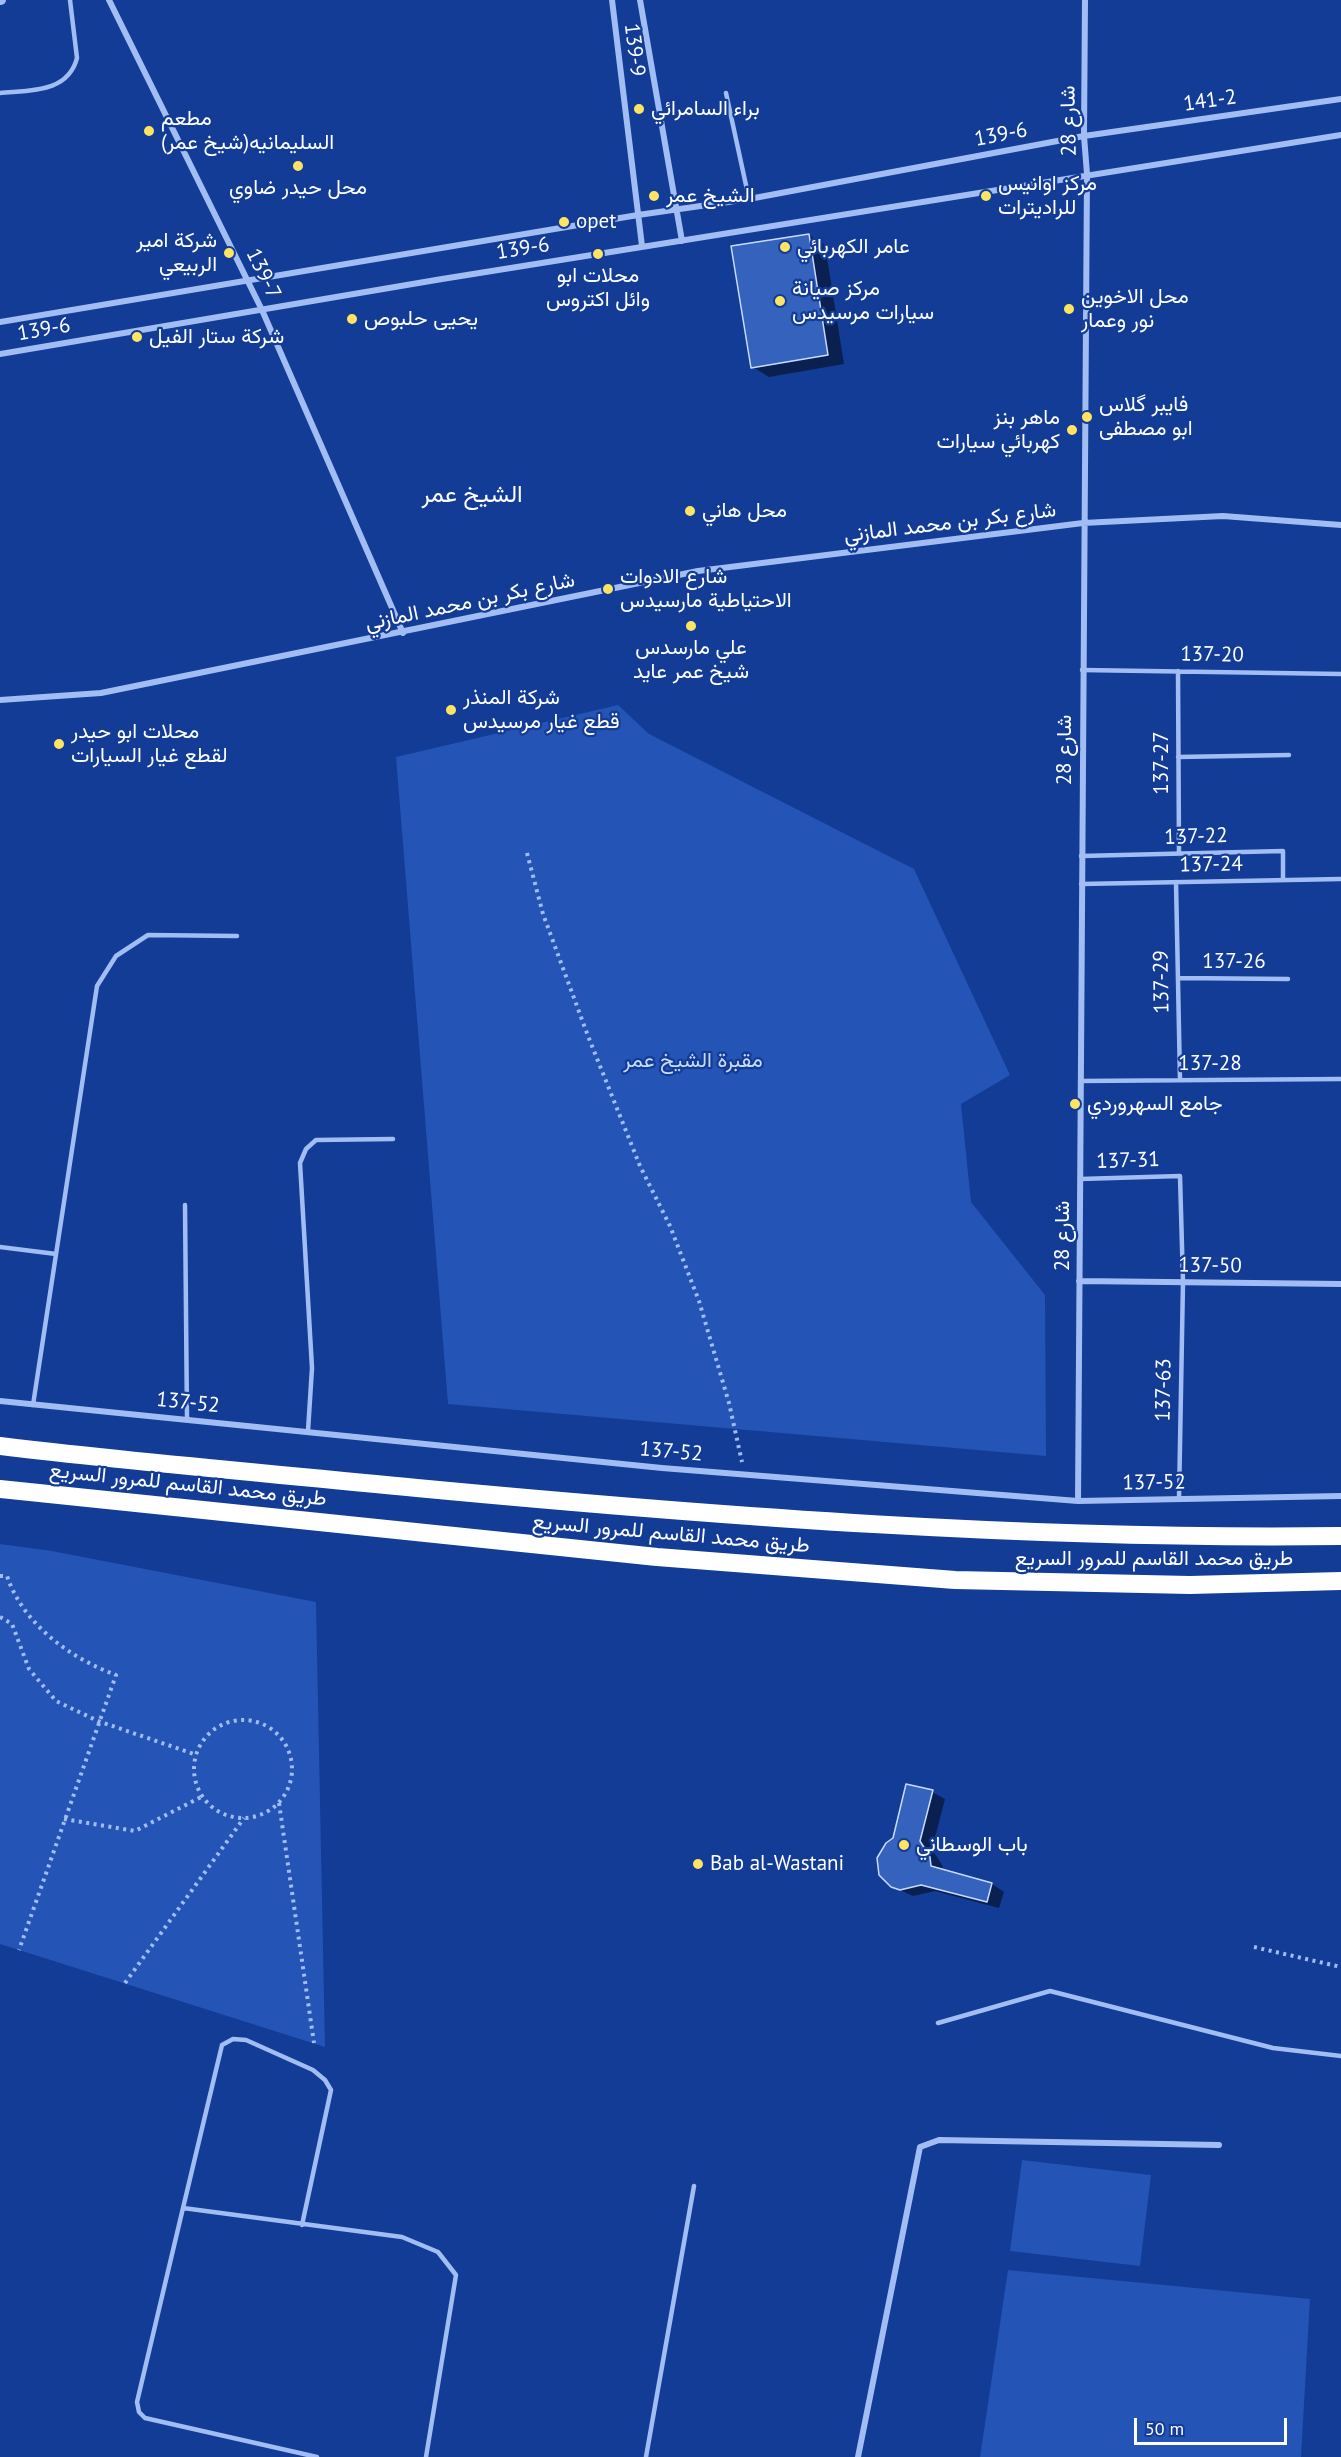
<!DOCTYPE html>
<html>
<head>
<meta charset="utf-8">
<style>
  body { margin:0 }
  #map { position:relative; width:1341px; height:2457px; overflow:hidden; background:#123c96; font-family:"PT Sans",sans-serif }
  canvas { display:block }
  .scale { position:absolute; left:1134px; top:2418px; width:153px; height:27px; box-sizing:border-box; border:3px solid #fff; border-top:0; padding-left:8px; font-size:18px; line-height:21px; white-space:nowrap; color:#fff; -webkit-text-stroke:4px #123c96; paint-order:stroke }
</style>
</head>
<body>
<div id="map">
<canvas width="1341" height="2457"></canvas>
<div class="scale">50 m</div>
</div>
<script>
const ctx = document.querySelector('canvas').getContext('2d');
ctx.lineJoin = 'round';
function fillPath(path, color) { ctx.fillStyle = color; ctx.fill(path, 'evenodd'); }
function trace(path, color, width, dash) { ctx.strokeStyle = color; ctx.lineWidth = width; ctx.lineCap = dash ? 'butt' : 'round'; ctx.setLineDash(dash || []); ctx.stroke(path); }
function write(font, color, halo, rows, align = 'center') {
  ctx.font = font + ' "PT Sans",Vazirmatn,sans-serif'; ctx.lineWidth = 4.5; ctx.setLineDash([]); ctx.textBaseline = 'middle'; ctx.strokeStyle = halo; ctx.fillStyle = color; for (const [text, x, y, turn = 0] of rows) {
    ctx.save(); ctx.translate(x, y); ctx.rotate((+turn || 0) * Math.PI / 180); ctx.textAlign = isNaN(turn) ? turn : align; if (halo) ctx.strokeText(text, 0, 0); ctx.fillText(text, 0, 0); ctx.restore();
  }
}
const green = new Path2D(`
  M618 705 649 734 914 869 1010 1075 961 1104 971 1202 1045 1295 1046 1456 448 1404 396 757Z
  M0 1544 52 1551 316 1602 325 2047 0 1944Z
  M1022 2160 1151 2175 1140 2266 1010 2251Z
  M1008 2270 1310 2299 1301 2457H980Z`);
const shadow = new Path2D(`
  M809 235 825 245 844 364 769 377 753 367Z
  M932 1792 945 1799 932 1849 942 1865 943 1871 992 1884 1004 1892 999 1908 935 1891 913 1896 892 1886 895 1839Z`);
const building = new Path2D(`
  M809 234 828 355 751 368 731 246Z
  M906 1784 933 1790 920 1841 930 1857 931 1866 992 1883 987 1902 921 1885 900 1890 891 1887 879 1875 877 1858 886 1843 893 1838Z`);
const path = new Path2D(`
  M527 853 543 914 588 1036 640 1166 670 1226 699 1301 729 1403 742 1462
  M0 1576H7C23 1624 70 1658 116 1675L19 1950
  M0 1617 12 1624 29 1669 56 1701 98 1721 197 1755
  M194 1769a49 49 0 1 1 98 0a49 49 0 1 1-98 0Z
  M279 1803 314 2043
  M64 1819 135 1831 203 1796
  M1254 1947 1341 1967
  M125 1983 244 1818`);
const service = new Path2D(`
  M0 93C30 90 68 93 77 58L70 0
  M726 93 749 199
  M1082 670 1341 674
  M1178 671 1179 854
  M1178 757 1289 755
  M1081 856 1283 851V880
  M1176 882 1180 1080
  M1081 884 1341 879
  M1179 978 1288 979
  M1080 1081 1341 1079
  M1080 1179 1180 1176 1183 1282 1179 1499
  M185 1205 187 1419
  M0 1247 56 1254
  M33 1405 97 986 116 956 148 935 237 936
  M308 1431 312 1368 300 1163 306 1149 316 1140 393 1139
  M938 2023 1050 1991 1273 2048 1341 2056
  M183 2208 222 2045 233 2039 246 2040 313 2070 325 2080 331 2090 302 2225
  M317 2457 145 2418 139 2412 137 2402 183 2208 402 2237 438 2252 456 2275 426 2457
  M646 2457 694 2186`);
const minor = new Path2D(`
  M109 0 262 310 403 633
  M612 0 642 246
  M640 0 682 241
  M0 322 638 215 749 199 1084 136 1341 99
  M0 354 442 279 1341 135
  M0 700 101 693 698 571 1083 523 1223 516 1341 525
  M1079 1281 1341 1284
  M0 1401 662 1468 1078 1501 1341 1496
  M1078 1501 1087 174 1084 136 1085 0
  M858 2457 920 2147 939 2140 1219 2145`);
const tertiary = new Path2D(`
  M0 0H1`);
const motorway = new Path2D(`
  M0 1446C139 1463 278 1474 417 1488 725 1517 1032 1540 1341 1536
  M0 1489 657 1557 955 1580 1190 1585 1341 1581`);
const markers = [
  [639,109,6,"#ffe463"],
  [149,131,6,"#ffe463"],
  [298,166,6,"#ffe463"],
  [654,196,6,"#ffe463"],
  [986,196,6,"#ffe463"],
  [564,222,6,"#ffe463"],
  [785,247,6,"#ffe463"],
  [229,253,6,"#ffe463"],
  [598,254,6,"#ffe463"],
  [780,301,6,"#ffe463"],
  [1069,309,6,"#ffe463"],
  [352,319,6,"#ffe463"],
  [137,337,6,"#ffe463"],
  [1087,417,6,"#ffe463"],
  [1072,430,6,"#ffe463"],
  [690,511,6,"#ffe463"],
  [608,589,6,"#ffe463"],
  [691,626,6,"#ffe463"],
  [451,710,6,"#ffe463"],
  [59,744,6,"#ffe463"],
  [1075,1104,6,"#ffe463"],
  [904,1845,6,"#ffe463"],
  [698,1864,6,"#ffe463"]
];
const streetNames = [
  ["139-9",634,50,83],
  ["141-2",1210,101,-8],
  ["شارع 28",1069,121,-91],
  ["139-6",1001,135,-11],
  ["139-6",523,249,-9],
  ["139-7",263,274,64],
  ["139-6",44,330,-10],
  ["شارع بكر بن محمد المازني",950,523,-7],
  ["شارع بكر بن محمد المازني",470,602,-12],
  ["137-20",1212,655,1],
  ["شارع 28",1065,750,-90],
  ["137-27",1162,763,-90],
  ["137-22",1196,837,-2],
  ["137-24",1211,865,-1],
  ["137-26",1234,962],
  ["137-29",1162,982,-91],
  ["137-28",1210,1064],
  ["137-31",1128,1161,-2],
  ["شارع 28",1063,1236,-90],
  ["137-50",1210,1266,1],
  ["137-63",1164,1390,-89],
  ["137-52",188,1403,6],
  ["137-52",671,1452,5],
  ["137-52",1154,1483,-1],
  ["طريق محمد القاسم للمرور السريع",188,1485,6],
  ["طريق محمد القاسم للمرور السريع",671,1534,5],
  ["طريق محمد القاسم للمرور السريع",1154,1559]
];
const poiNames = [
  ["براء السامرائي",651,109],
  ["مطعم",161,119],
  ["السليمانيه(شيخ عمر)",161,143],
  ["مركز اوانيس",998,184],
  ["للراديترات",998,208],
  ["محل حيدر ضاوي",298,188,"center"],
  ["الشيخ عمر",666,196],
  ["opet",576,222],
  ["شركة امير",217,241,"right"],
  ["الربيعي",217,265,"right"],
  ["عامر الكهربائي",797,247],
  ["محلات ابو",598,276,"center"],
  ["وائل اكتروس",598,300,"center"],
  ["مركز صيانة",792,289],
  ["سيارات مرسيدس",792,313],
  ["محل الاخوين",1081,297],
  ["نور وعمار",1081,321],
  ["يحيى حلبوص",364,319],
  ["شركة ستار الفيل",149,337],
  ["فايبر گلاس",1099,405],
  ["ابو مصطفى",1099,429],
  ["ماهر بنز",1060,418,"right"],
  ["كهربائي سيارات",1060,442,"right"],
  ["محل هاني",702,511],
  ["شارع الادوات",620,577],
  ["الاحتياطية مارسيدس",620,601],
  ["علي مارسدس",691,648,"center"],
  ["شيخ عمر عايد",691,672,"center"],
  ["شركة المنذر",463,698],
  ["قطع غيار مرسيدس",463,722],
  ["محلات ابو حيدر",71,732],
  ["لقطع غيار السيارات",71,756],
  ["جامع السهروردي",1087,1104],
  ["باب الوسطاني",916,1845],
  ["Bab al-Wastani",710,1864]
];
const parkNames = [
  ["مقبرة الشيخ عمر",693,1061]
];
const quarterNames = [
  ["الشيخ عمر",472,495]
];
fillPath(green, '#2454b5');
fillPath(shadow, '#0007');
fillPath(building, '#3562bc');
trace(building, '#c9dbfd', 1.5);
trace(path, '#a1bdf3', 4, [3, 4.5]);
trace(service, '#a1bdf3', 4.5);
trace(minor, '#a1bdf3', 6);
trace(tertiary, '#a1bdf3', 10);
trace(motorway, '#fff', 18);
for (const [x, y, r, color] of markers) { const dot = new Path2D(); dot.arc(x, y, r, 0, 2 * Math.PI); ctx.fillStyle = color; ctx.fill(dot); trace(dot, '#123c96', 2); }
write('21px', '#fff', '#123c96', streetNames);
write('21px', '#fff', '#123c96', poiNames, 'left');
write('21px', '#c9dbfd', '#123c96', parkNames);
write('24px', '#fff', '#123c96', quarterNames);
</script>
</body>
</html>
